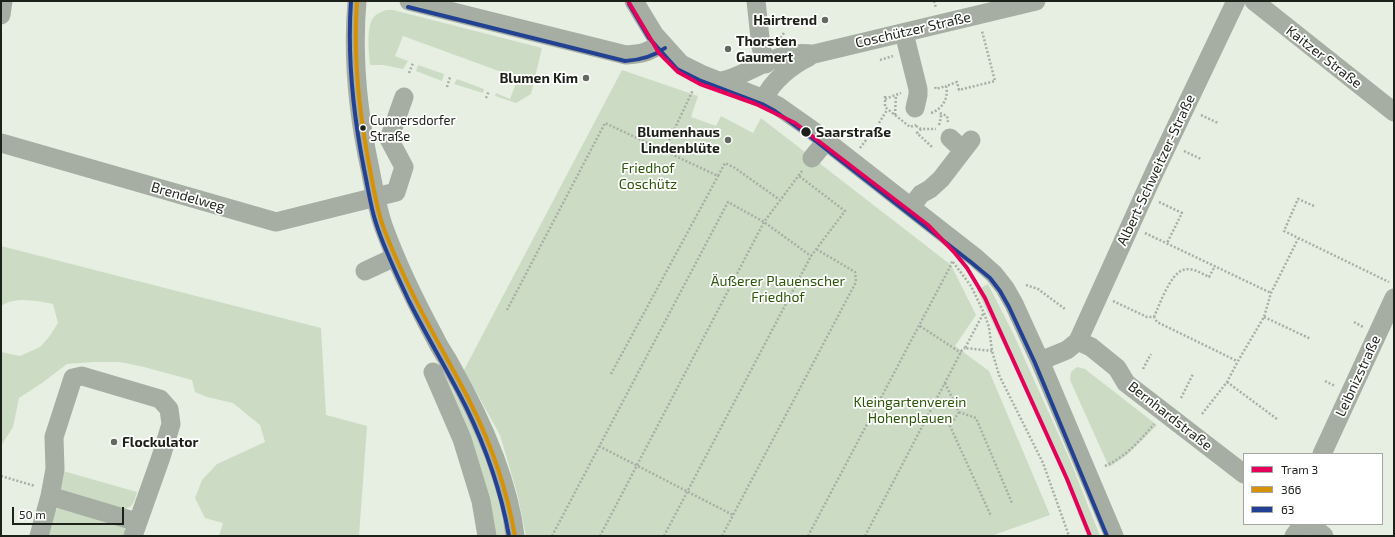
<!DOCTYPE html>
<html>
<head>
<meta charset="utf-8">
<style>
  body { margin:0 }
  #map { position:relative; width:1395px; height:537px; overflow:hidden; background:#e6efe2; font-family:"Exo 2",sans-serif }
  canvas { display:block }
  .frame { position:absolute; inset:0; border:2px solid #1c2119; pointer-events:none }
  .legend { position:absolute; left:1243px; top:453px; width:140px; height:72px; box-sizing:border-box; background:#fff; border:1px solid #a4a6a3; margin:0; padding:5px 7px; list-style:none; font-size:12px; color:#1c2119 }
  .legend li { display:flex; align-items:center; gap:8px; height:20px }
  .legend b { width:20px; border:1px solid #a4a6a3 }
  .scale { position:absolute; left:12px; top:507px; width:112px; height:18px; box-sizing:border-box; border:2px solid #1c2119; border-top:0; padding-left:5px; font-size:12px; line-height:14px; white-space:nowrap; color:#1c2119; -webkit-text-stroke:3px #fff; paint-order:stroke }
</style>
</head>
<body>
<div id="map">
<canvas width="1395" height="537"></canvas>
<div class="frame"></div>
<ul class="legend">
<li><b style="height:5px;background:#e5005a"></b>Tram 3</li>
<li><b style="height:5px;background:#d69204"></b>366</li>
<li><b style="height:5px;background:#224193"></b>63</li>
</ul>
<div class="scale">50 m</div>
</div>
<script>
const ctx = document.querySelector('canvas').getContext('2d');
ctx.lineJoin = 'round';
function fillPath(path, color) { ctx.fillStyle = color; ctx.fill(path, 'evenodd'); }
function trace(path, color, width, dash) { ctx.strokeStyle = color; ctx.lineWidth = width; ctx.lineCap = dash ? 'butt' : 'round'; ctx.setLineDash(dash || []); ctx.stroke(path); }
function write(font, color, halo, rows, align = 'center') {
  ctx.font = font + ' "Exo 2",sans-serif'; ctx.lineWidth = 3.5; ctx.setLineDash([]); ctx.textBaseline = 'middle'; ctx.strokeStyle = halo; ctx.fillStyle = color; for (const [text, x, y, turn = 0] of rows) {
    ctx.save(); ctx.translate(x, y); ctx.rotate((+turn || 0) * Math.PI / 180); ctx.textAlign = isNaN(turn) ? turn : align; if (halo) ctx.strokeText(text, 0, 0); ctx.fillText(text, 0, 0); ctx.restore();
  }
}
const green = new Path2D(`
  M386 10H393L542 48 531 94 516 103 495 96 496 93 510 99 518 78 403 36 395 56 408 61 403 69 383 65H370C369 53 366 28 373 18 376 14 381 12 386 10Z
  M418 65 444 74 442 81 416 71Z
  M622 70 698 96 691 117 716 126 721 116 753 133 761 118 951 265 976 315 955 346 989 371 1050 515 991 536H526L517 493 500 435 464 370Z
  M457 79 484 89 483 93 454 84Z
  M1 246 321 328 326 415 367 426 359 536H219L223 523 205 518 195 498 202 480 217 464 265 442 260 425 233 403 207 397 195 392 192 380 144 367 120 362H94L67 364 42 383 19 398 13 427 1 446V352L20 356 40 347 49 337 58 323 53 304C36 301 16 296 1 306Z
  M988 284 1013 333 1070 460 1100 536H1087L1065 480 1013 365 977 290Z
  M440 365 475 433 495 485 506 536H487L437 370Z
  M1077 367 1085 369 1157 425 1127 455 1109 467 1070 380 1071 372Z
  M63 471 137 492C134 501 134 508 123 509L61 490 60 486Z
  M58 508 124 527 126 532 125 536H47L53 514Z`);
const path = new Path2D(`
  M934 1 936 8
  M778 41 784 33
  M880 60 893 56
  M409 73 413 63
  M447 87 450 77
  M935 87 936 89 946 86
  M885 96V107L910 127 916 125
  M486 98 489 91
  M885 99 901 93
  M931 113C943 109 949 97 946 86L957 82 959 90 995 81 982 31
  M940 113 947 116 948 122
  M895 115 896 95
  M1201 115 1218 123
  M879 123 887 110
  M939 125 941 117 940 113
  M916 126 921 129H936
  M921 129 917 133 932 147
  M860 148 873 131
  M664 151 693 90
  M1184 151 1201 159
  M1159 202 1182 213 1167 243
  M1314 206 1298 199 1284 231 1389 282
  M1145 233 1271 293
  M953 262 971 286 984 313 989 327 992 351 999 375 1043 463 1069 536
  M1026 285 1038 289 1065 309
  M1113 301 1147 317H1154L1157 322 1237 361
  M507 310 605 123 718 176 725 163 735 168 780 200
  M983 314 965 348 992 351
  M1154 317C1159 306 1170 274 1183 270 1192 267 1201 273 1209 277L1215 266
  M1264 317 1311 339
  M1354 322 1363 327
  M920 326 961 353
  M1143 369 1151 354
  M611 374 718 176
  M1325 381 1335 386
  M1227 382 1277 419
  M945 383 959 412 976 418 1012 503
  M1181 398 1193 374
  M959 412 950 426 991 516
  M1202 414 1227 382 1238 361 1264 317 1271 293 1298 239
  M599 446 733 515
  M1105 466C1125 457 1140 441 1154 424
  M1 476 35 486
  M552 536 728 202 764 222 811 256
  M600 536 764 222 802 171
  M664 536 811 256 845 211 799 176
  M722 536 856 282 855 272 816 249
  M808 536 951 265 952 261
  M865 536 962 350 965 348`);
const minor = new Path2D(`
  M357 1C352 58 358 114 370 169 374 189 377 209 384 228 398 266 416 303 435 338 439 347 445 355 450 364 479 415 508 478 515 536
  M409 1 626 55C640 54 649 53 661 43
  M634 1 654 34 681 64 701 74 764 99 778 106 812 130 976 258 994 274 1005 288 1014 304 1040 361 1114 536
  M756 1 761 47 766 64
  M1254 1 1394 112
  M1 15 3 1
  M904 33 918 89V95L915 108
  M722 81C747 75 770 56 795 54 802 53 808 54 814 54L1036 1
  M764 99C772 81 792 65 809 57
  M950 138 963 150
  M1 143 276 222 396 192 404 167 389 139 404 97
  M812 158 826 141
  M911 207 921 194 930 189 941 179 971 140
  M365 271 395 257
  M1078 341 1091 347 1117 368 1126 383 1244 474
  M1040 361 1067 350 1078 341 1155 171 1236 1
  M433 372 462 439 481 501 487 536
  M1322 454 1394 298
  M50 496 55 469 54 437 73 378 82 376 160 399 169 409 171 424 161 457 133 536
  M1309 524 1324 536
  M39 536 50 496 137 522
  M1294 536 1303 524`);
const bus1 = new Path2D(`
  M357 1C353 58 359 113 370 169 373 186 376 203 381 220 388 242 398 263 408 284 427 325 451 364 471 404 492 446 507 490 515 536`);
const bus2 = new Path2D(`
  M351 1C347 58 353 113 364 169 368 187 370 205 376 223 384 249 397 275 409 301 427 337 448 371 466 407 486 448 501 491 509 536
  M629 4 649 38 677 69 699 80 762 104 775 111 808 135 972 263 990 278 1000 291 1009 307 1035 363 1107 536
  M408 7 625 61C640 60 653 57 665 48`);
const tram1 = new Path2D(`
  M628 1 659 53 678 72 700 84 756 104 795 123 928 225 954 252 967 268 985 298 1067 479 1090 536`);
const markers = [
  [825,20,4,"#63695f"],
  [728,49,4,"#63695f"],
  [586,78,4,"#63695f"],
  [363,128,3.5,"#1c2119"],
  [806,132,5.5,"#1c2119"],
  [728,140,4,"#63695f"],
  [114,442,4,"#63695f"]
];
const busNames = [
  ["Cunnersdorfer",370,121],
  ["Straße",370,137]
];
const poiNames = [
  ["Hairtrend",817,20],
  ["Thorsten",736,41,"left"],
  ["Gaumert",736,57,"left"],
  ["Blumen Kim",578,78],
  ["Blumenhaus",720,132],
  ["Lindenblüte",720,148],
  ["Flockulator",122,442,"left"]
];
const streetNames = [
  ["Coschützer Straße",913,30,-13],
  ["Kaitzer Straße",1324,57,38],
  ["Albert-Schweitzer-Straße",1156,170,-65],
  ["Brendelweg",188,197,16],
  ["Leibnizstraße",1358,376,-65],
  ["Bernhardstraße",1170,416,38]
];
const stopNames = [
  ["Saarstraße",816,132]
];
const parkNames = [
  ["Friedhof",648,168],
  ["Coschütz",648,184],
  ["Äußerer Plauenscher",778,281],
  ["Friedhof",778,297],
  ["Kleingartenverein",910,402],
  ["Hohenplauen",910,418]
];
fillPath(green, '#ccdcc4');
trace(path, '#a8aea6', 2.5, [2, 2]);
trace(minor, '#a6ada3', 19);
trace(bus1, '#d69204', 4);
trace(bus2, '#224193', 4);
trace(tram1, '#e5005a', 4);
for (const [x, y, r, color] of markers) { const dot = new Path2D(); dot.arc(x, y, r, 0, 2 * Math.PI); ctx.fillStyle = color; ctx.fill(dot); trace(dot, '#fff', 1.5); }
write('13px', '#1c2119', '#fff', busNames, 'left');
write('bold 14px', '#1c2119', '#fff', poiNames, 'right');
write('14px', '#1c2119', '#fff', streetNames);
write('bold 14px', '#1c2119', '#fff', stopNames, 'left');
write('14px', '#2a5606', '#fff', parkNames);
</script>
</body>
</html>
